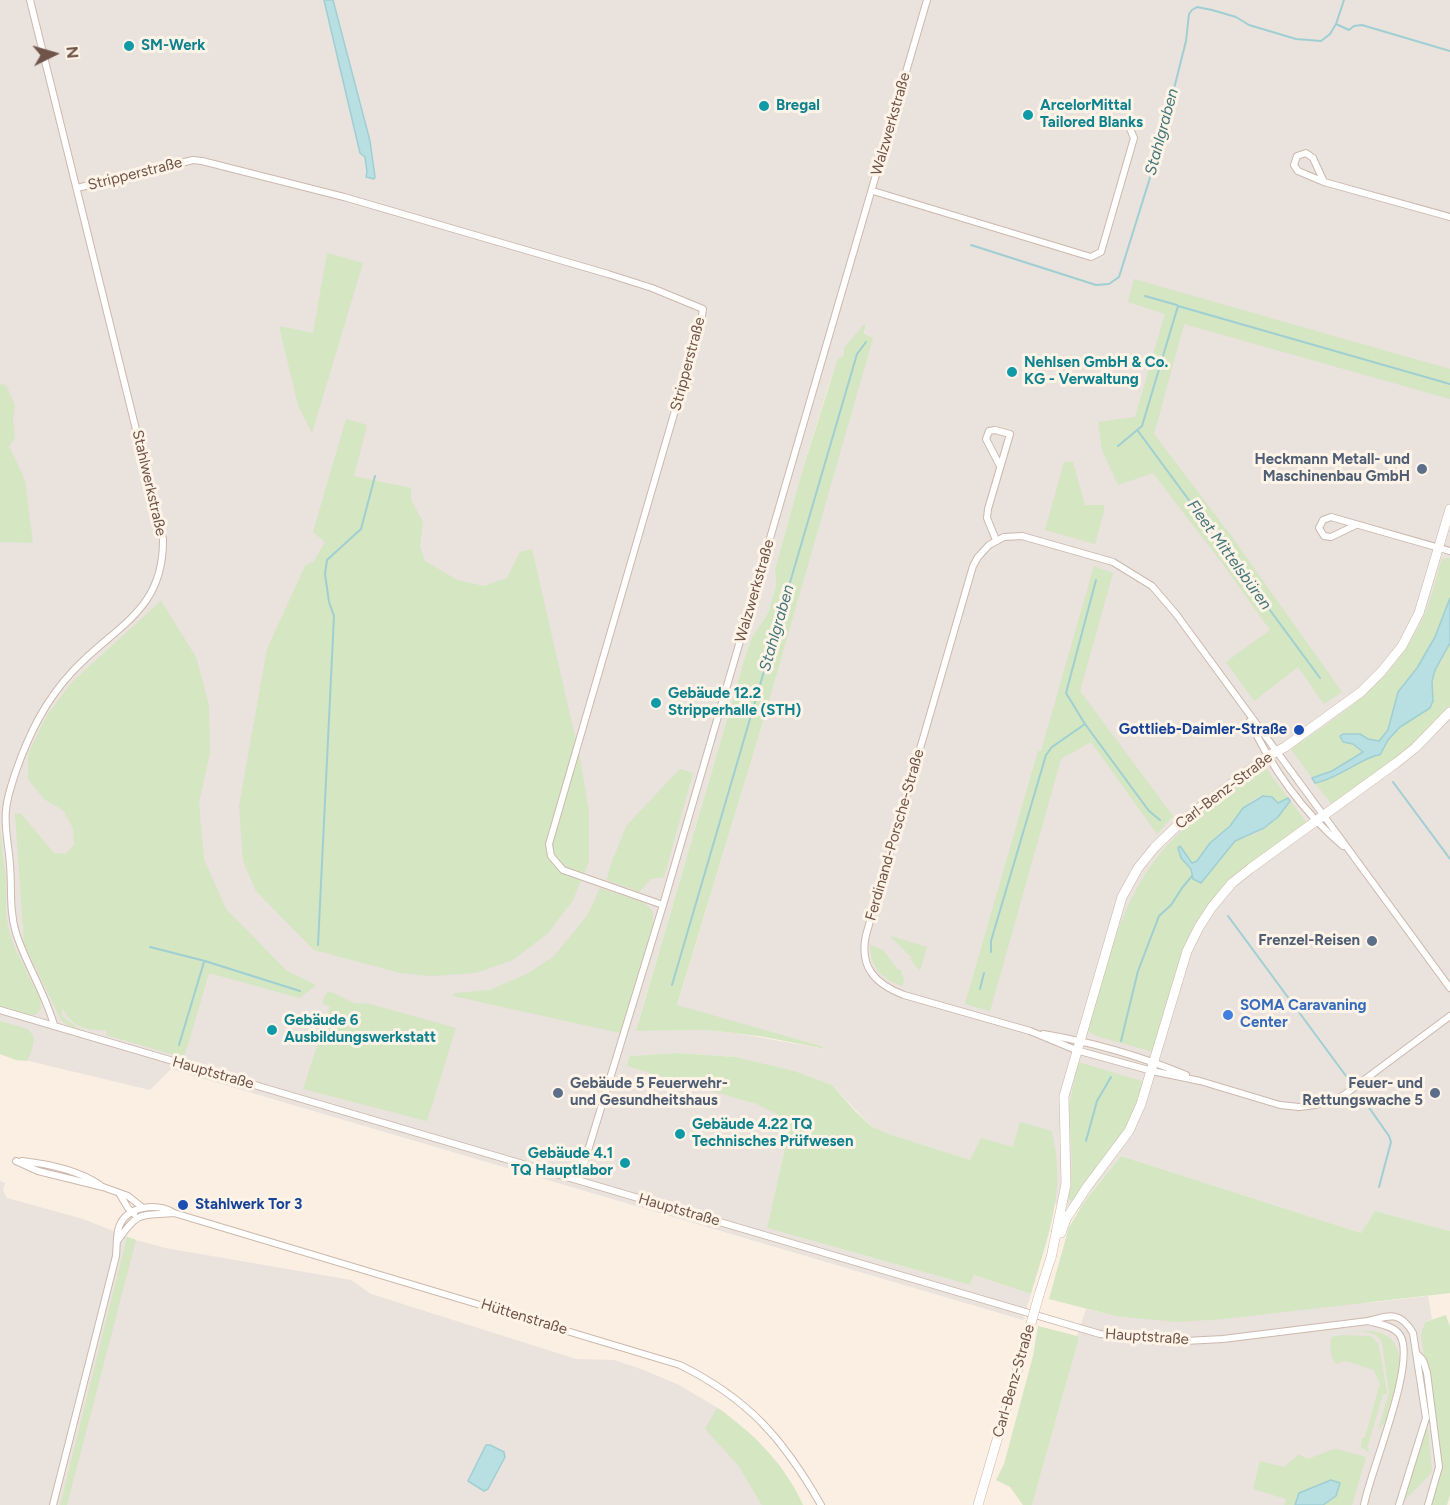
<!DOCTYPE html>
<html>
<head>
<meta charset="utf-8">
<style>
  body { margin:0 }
  #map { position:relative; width:1450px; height:1505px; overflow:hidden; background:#faefe2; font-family:Figtree,sans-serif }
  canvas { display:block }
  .north { position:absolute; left:24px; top:24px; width:60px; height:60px; -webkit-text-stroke:4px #fef3e7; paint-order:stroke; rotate:85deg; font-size:16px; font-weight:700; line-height:24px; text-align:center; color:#70544a }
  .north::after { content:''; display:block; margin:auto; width:21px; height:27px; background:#70544a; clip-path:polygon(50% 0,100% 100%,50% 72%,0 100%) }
</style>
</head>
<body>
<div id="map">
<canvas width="1450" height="1505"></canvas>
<div class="north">N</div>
</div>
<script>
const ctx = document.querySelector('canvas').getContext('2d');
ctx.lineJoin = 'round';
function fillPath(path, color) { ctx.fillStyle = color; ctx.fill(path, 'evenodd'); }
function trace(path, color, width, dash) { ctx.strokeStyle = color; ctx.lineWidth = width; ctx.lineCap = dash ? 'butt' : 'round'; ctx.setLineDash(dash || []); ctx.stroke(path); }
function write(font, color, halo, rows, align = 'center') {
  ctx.font = font + ' Figtree,sans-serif'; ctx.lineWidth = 6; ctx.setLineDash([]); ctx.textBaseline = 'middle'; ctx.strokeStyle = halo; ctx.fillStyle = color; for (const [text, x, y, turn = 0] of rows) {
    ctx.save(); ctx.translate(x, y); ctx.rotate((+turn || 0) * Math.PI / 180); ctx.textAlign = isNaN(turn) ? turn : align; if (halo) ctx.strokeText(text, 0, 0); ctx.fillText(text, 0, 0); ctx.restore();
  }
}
const industrial = new Path2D(`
  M0 0H1450V1231L1375 1211 1361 1233 1121 1156 1087 1197 1080 1209 1055 1204 1057 1165 1013 1147 970 1160 889 1134 871 1126 832 1085 795 1071 736 1057 677 1053 630 1056 694 1085 756 1104 791 1121 767 1228 970 1285 974 1275 1031 1294 1023 1320 171 1069 150 1090 0 1054ZM866 323 864 335 872 338 763 722 677 1006 821 1046 824 1049 735 1033 707 1030 637 1031 639 1020 746 654 752 637 768 613 776 586 775 569 802 472 828 387 838 359 844 355Z
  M0 1181 5 1183 3 1190 7 1198 83 1219 136 1240 165 1248 351 1280 371 1294 576 1359 614 1360 641 1369 677 1384 723 1411 756 1439 780 1466 803 1505H0Z
  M1428 1296 1432 1319 1425 1322 1426 1361 1441 1469 1431 1505H1032L1079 1338 1077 1336 1086 1309 1115 1316 1377 1302Z`);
const green = new Path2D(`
  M327 253 363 263 312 433 298 405 279 326 313 333Z
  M1134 279 1450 369V399L1184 324 1154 434 1232 537 1342 692 1324 704 1298 667 1254 701 1226 662 1270 630 1225 567 1153 473 1118 485 1102 450 1098 422 1135 417 1165 314 1128 302Z
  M866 322 864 334 873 338 763 722 677 1005 821 1046 825 1049 765 1037 735 1033 707 1030 636 1031 746 654 752 637 768 613 776 586 775 569 802 472 835 367 838 359 844 355V348Z
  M0 384 6 385 15 405 13 419 15 439 9 446 25 480 33 543 0 542Z
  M346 419 367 425 354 476 411 488V500L423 522 420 546 425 561 457 580 484 586 507 578 520 552 532 549 580 758 589 813V861L573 900 548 933 513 960 476 973 431 976 400 973 314 950 256 891 243 861 239 806 267 649 305 566 314 561 325 542 313 532Z
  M1064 462H1073L1085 505H1104V511L1095 544 1045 530Z
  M1444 558H1450V598L1443 616 1435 637 1417 668 1398 692 1388 730 1379 741 1368 739 1360 734 1343 741 1353 744 1364 752 1332 771 1312 778 1291 749C1345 712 1395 680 1423 618 1431 600 1436 580 1441 561Z
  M1094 566 1113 573 1080 691 1173 816 1157 834 1091 742 1061 759 990 1011 965 1004 1038 751H1041Z
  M161 601 196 657 209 705 210 753 199 803 204 859 226 909 287 971 316 985 300 998 209 973 184 1058 106 1035 107 1030C85 1031 72 1027 62 1007V1016L80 1030 67 1025 61 1020 24 943 15 813 21 814 54 853 66 854 74 845 73 828 63 810 44 799 28 779V754L47 715 72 682Z
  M1450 643V706L1410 747 1332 805 1315 783 1321 782 1371 755H1380L1388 740 1400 727 1430 708 1433 701 1432 681 1435 670Z
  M1265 767 1288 798 1280 803C1274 800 1270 795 1263 796 1246 799 1239 817 1229 827 1223 833 1216 837 1210 843 1204 849 1201 860 1192 863L1180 846 1181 857 1191 869 1190 874 1201 882 1235 841 1258 833 1285 808 1290 801 1307 823 1206 909 1154 1052 1096 1036 1088 1031C1107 964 1121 894 1171 841 1199 812 1233 790 1265 767Z
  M680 769 693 773 664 877 651 879 639 892 607 880 610 866 627 825Z
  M0 829 6 880V911L8 927 14 946 40 999 41 1009 35 1015 25 1014 0 1007Z
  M600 888 645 903 653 912V924L620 1033 453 996 455 993 490 990 529 973 554 956 587 916Z
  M890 936 927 947 920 971 910 959 912 958Z
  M870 945 883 950 898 970 900 969 904 980 903 986C882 980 870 967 870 945Z
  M329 991 354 1003 370 1004 456 1028 427 1121 303 1089 330 1007 323 1004 324 997Z
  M0 1021 28 1029 34 1037 32 1050 27 1061 16 1060 0 1054Z
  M677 1053 736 1057 795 1071 832 1085 855 1111 871 1126 889 1134 970 1160 981 1138 1013 1147 1020 1122 1052 1131C1054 1142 1056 1153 1057 1164 1060 1208 1043 1252 1031 1294L974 1275 970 1285 767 1228 791 1121 756 1104 627 1066 630 1056Z
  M1078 1062 1145 1082 1128 1127 1074 1200 1071 1201 1068 1198 1072 1165 1069 1106Z
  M1121 1156 1361 1233 1375 1211 1450 1231V1293L1223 1319 1177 1322 1115 1316 1049 1299 1069 1227 1087 1198Z
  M127 1237 136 1240 67 1505H60Z
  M1446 1315 1450 1327V1495L1447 1505H1431L1441 1469 1421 1335 1425 1322Z
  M1038 1326 1077 1336 1079 1338 1032 1505H1023L1010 1487 996 1480 1004 1464 1033 1356Z
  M1369 1331C1392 1332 1400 1346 1400 1369L1385 1422 1378 1430 1389 1392 1382 1343C1376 1329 1361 1332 1347 1332Z
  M1343 1335 1371 1336 1378 1343 1387 1392 1386 1394H1383L1367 1448 1369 1449 1368 1452 1361 1447 1362 1438 1365 1437 1380 1384 1374 1370 1346 1361 1336 1364C1330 1356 1329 1346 1332 1337Z
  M717 1408C752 1431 786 1466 803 1505H762L738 1465 705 1429Z
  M1426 1428 1428 1429 1432 1472 1405 1500 1403 1498 1409 1486Z
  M1337 1449 1366 1457 1352 1505H1323L1336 1496 1331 1480 1299 1493 1295 1505H1284L1286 1499 1253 1489 1260 1461 1284 1467 1299 1454 1306 1459C1317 1457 1326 1450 1337 1449Z`);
const water = new Path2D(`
  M324 0H333L370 141 375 177 374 179 366 177 367 172 365 157 360 153Z
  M1450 598V643L1435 670 1432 681 1433 701 1430 708 1400 727 1388 740 1380 755C1368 754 1336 780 1315 783L1312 778 1332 771 1363 752 1353 744 1343 742 1340 736 1343 734H1360L1368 739 1379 741 1388 730 1398 692 1417 668 1435 637Z
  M1263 796 1272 797 1278 803 1288 798 1290 801 1278 817 1264 828 1235 841 1201 883 1193 879 1191 869 1181 858 1178 848 1180 846 1192 863 1197 861 1210 843 1230 826 1243 808Z
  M486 1445H490L504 1452 505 1457 488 1489 484 1491 468 1481Z
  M1331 1480 1340 1483 1336 1496 1323 1505H1295L1299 1493Z`);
const stream = new Path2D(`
  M1336 24 1349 30 1354 26 1362 25 1450 51
  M971 245 1096 285 1109 284 1119 277 1158 152 1186 41 1189 14 1192 10 1197 7 1212 10 1236 17 1249 25 1296 39 1321 41 1330 34 1336 24 1344 0
  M1145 296 1177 305
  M1138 431 1320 678
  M1118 446 1142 426 1178 306 1450 384
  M1096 580 1066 693 1085 724 1149 811 1160 820
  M1393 782 1450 859
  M1228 916 1346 1076
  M318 945 334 616 329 602 325 574 327 560 361 529 375 476
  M150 947 205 961 300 991
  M991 952V941L1046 755 1052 747 1085 724
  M672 985 857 354 866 342
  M980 989 984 973
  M1121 1041 1138 971 1159 916 1171 905 1182 888 1192 876
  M179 1045 204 962
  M1363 1099 1389 1136 1391 1142 1379 1187
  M1086 1141 1097 1101 1111 1077`);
const street = new Path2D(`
  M30 0 163 539C164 612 114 626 72 672 45 701 29 734 16 771 12 783 7 797 6 810 4 828 9 847 10 865 12 888 9 910 16 933 26 964 45 993 54 1025
  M1324 182 1313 158 1306 153 1297 156 1294 165 1298 171 1324 182 1450 217
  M77 188 193 160 202 161 344 197 608 274 652 288 703 309 701 321 549 844 551 856 563 870 663 905
  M873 191 1091 257 1101 252 1134 138 1130 129
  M1356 525 1331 537 1324 536 1319 528 1323 520 1331 517 1450 551
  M996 540 987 518 988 509 1010 434 995 430 989 431 986 439 1000 466
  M1250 721C1271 768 1304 813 1343 846
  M1450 988 1176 614 1152 586 1113 562 1022 536 1004 537 989 545 978 557 973 566 866 935C859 967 875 984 904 995L1030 1031 1076 1050 1152 1071 1200 1081 1280 1105 1299 1107 1315 1105 1336 1099 1344 1095 1450 1016
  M0 1010 1100 1334 1149 1340 1185 1341 1223 1339 1368 1321C1390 1315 1400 1311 1413 1333L1426 1418 1399 1505
  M1043 1034C1092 1042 1140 1056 1186 1075
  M16 1161 38 1171 103 1187 128 1196 143 1208
  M22 1161C49 1164 78 1170 100 1185
  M579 1180 663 905 927 0
  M119 1193 128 1208 134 1214
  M118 1240C139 1210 140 1216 174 1213
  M1418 1355 1423 1360 1427 1373 1439 1467 1428 1505
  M53 1505 116 1256C117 1247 116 1236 119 1227 127 1205 157 1203 174 1213L680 1365C749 1399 784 1440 821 1505
  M1364 1505C1371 1469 1415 1367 1401 1337 1396 1326 1379 1324 1368 1321`);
const secondary = new Path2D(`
  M1061 1233 1066 1219 1087 1187 1129 1131 1141 1104 1187 951 1199 927 1212 907 1232 883 1251 868 1396 763 1415 748 1450 712
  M1051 1258 1066 1184 1064 1096 1122 897 1138 868 1155 847 1181 822 1268 756 1285 747 1361 692 1382 671 1402 646 1419 613 1450 509
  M1039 1295 1052 1254
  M978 1505 1030 1327`);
const secondaryBridge = new Path2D(`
  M1030 1327 1039 1295`);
const markers = [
  [129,46,6,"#0f9aa8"],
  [764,106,6,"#0f9aa8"],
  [1028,115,6,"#0f9aa8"],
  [1012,372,6,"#0f9aa8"],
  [1422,469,6,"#5c6f8a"],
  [656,703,6,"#0f9aa8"],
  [1299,730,6,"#1a4fb4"],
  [1372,941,6,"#5c6f8a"],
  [1228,1015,6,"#3f7fe0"],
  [272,1030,6,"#0f9aa8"],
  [558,1093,6,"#5c6f8a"],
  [1435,1093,6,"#5c6f8a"],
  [680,1134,6,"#0f9aa8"],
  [625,1163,6,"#0f9aa8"],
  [183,1205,6,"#1a4fb4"]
];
const cultureNames = [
  ["SM-Werk",141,46],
  ["Bregal",776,106],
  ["ArcelorMittal",1040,106],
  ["Tailored Blanks",1040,123],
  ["Nehlsen GmbH & Co.",1024,363],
  ["KG - Verwaltung",1024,380],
  ["Gebäude 12.2",668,694],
  ["Stripperhalle (STH)",668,711],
  ["Gebäude 6",284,1021],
  ["Ausbildungswerkstatt",284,1038],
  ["Gebäude 4.22 TQ",692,1125],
  ["Technisches Prüfwesen",692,1142],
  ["Gebäude 4.1",613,1154,"right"],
  ["TQ Hauptlabor",613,1171,"right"]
];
const streetNames = [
  ["Walzwerkstraße",891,124,-74],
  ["Stripperstraße",135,174,-14],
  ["Stripperstraße",688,364,-75],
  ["Stahlwerkstraße",149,483,77],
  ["Walzwerkstraße",755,591,-74],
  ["Carl-Benz-Straße",1224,791,-37],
  ["Ferdinand-Porsche-Straße",895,835,-74],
  ["Hauptstraße",213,1073,16],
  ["Hauptstraße",679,1210,16],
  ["Hüttenstraße",524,1317,17],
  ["Hauptstraße",1147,1337,4],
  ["Carl-Benz-Straße",1014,1381,-74]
];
const serviceNames = [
  ["Heckmann Metall- und",1410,460],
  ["Maschinenbau GmbH",1410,477],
  ["Frenzel-Reisen",1360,941],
  ["Gebäude 5 Feuerwehr-",570,1084,"left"],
  ["und Gesundheitshaus",570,1101,"left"],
  ["Feuer- und",1423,1084],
  ["Rettungswache 5",1423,1101]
];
const transitNames = [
  ["Gottlieb-Daimler-Straße",1287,730],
  ["Stahlwerk Tor 3",195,1205,"left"]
];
const shopNames = [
  ["SOMA Caravaning",1240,1006],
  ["Center",1240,1023]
];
const waterNames = [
  ["Stahlgraben",1162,132,-75],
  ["Fleet Mittelsbüren",1229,555,54],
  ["Stahlgraben",777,628,-74]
];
fillPath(industrial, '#e9e2dd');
fillPath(green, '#d4e6c2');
fillPath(water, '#b8dfe2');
trace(water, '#9fcfd3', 1.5);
trace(stream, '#9fcfd3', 2);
trace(street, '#cdb8ac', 8);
trace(secondary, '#cfb7aa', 10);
trace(street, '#fff', 6);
trace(secondary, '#fff', 9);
trace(secondaryBridge, '#cfb7aa', 10, []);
trace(secondaryBridge, '#fff', 9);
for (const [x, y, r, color] of markers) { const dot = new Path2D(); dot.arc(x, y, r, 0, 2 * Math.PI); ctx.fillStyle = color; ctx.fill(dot); trace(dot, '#fef3e7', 2); }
write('bold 15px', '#0d838f', '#fef3e7', cultureNames, 'left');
write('15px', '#70544a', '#fef3e7', streetNames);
write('bold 15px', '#4e5e75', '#fef3e7', serviceNames, 'right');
write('bold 15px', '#164399', '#fef3e7', transitNames, 'right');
write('bold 15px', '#366cbe', '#fef3e7', shopNames, 'left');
write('italic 16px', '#43777b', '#fef3e7', waterNames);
</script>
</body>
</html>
